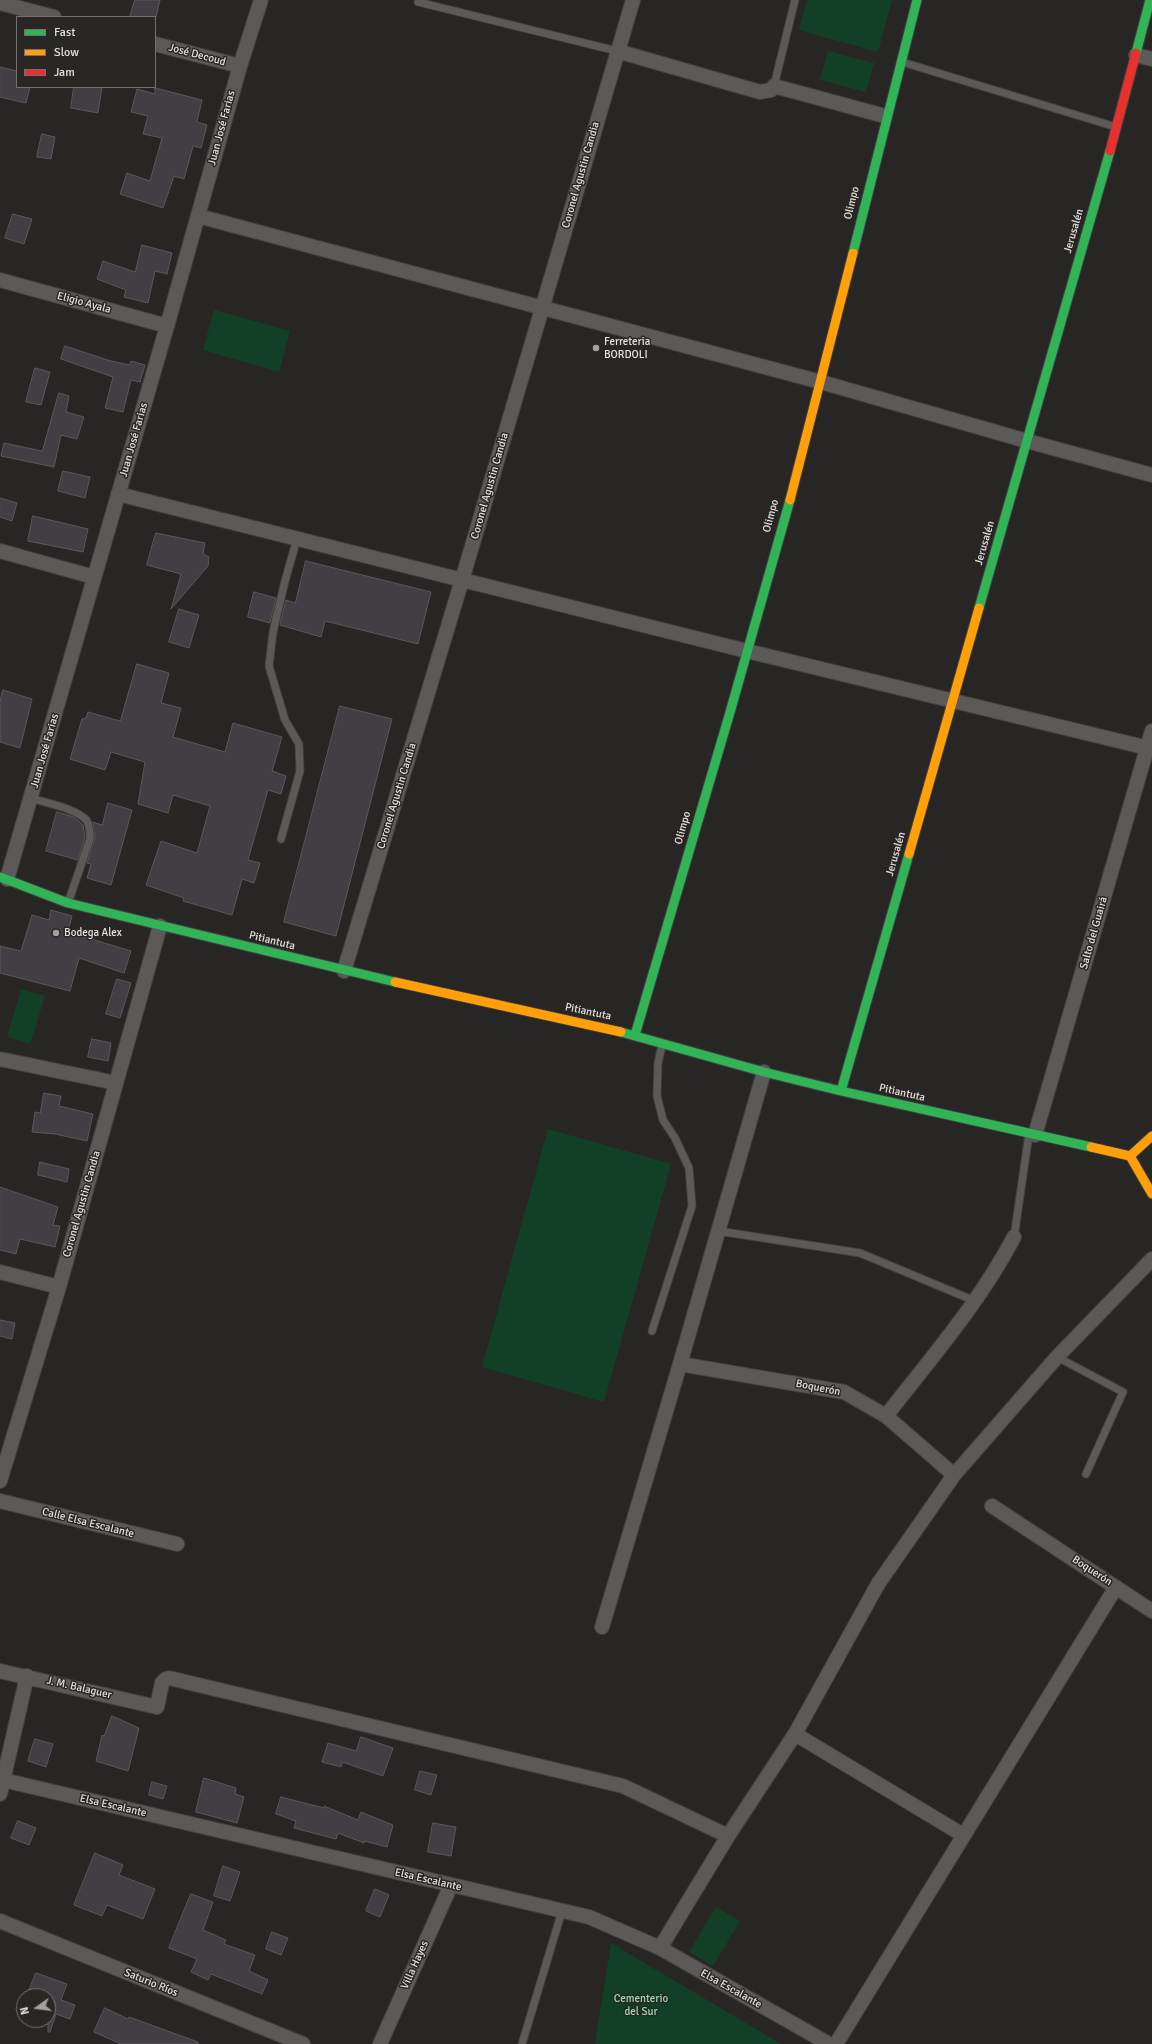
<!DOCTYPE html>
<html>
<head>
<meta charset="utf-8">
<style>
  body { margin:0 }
  #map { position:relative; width:1152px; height:2044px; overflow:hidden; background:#282624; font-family:Signika,sans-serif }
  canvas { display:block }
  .legend { position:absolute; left:16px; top:16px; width:140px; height:72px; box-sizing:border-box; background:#292623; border:1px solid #74716f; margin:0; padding:5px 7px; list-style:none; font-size:12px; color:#e4e1e0 }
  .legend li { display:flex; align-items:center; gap:8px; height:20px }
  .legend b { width:20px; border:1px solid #74716f }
  .north { position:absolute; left:16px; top:1988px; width:40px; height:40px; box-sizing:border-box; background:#292623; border:1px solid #74716f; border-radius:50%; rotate:256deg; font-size:11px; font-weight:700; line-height:16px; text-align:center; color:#e4e1e0 }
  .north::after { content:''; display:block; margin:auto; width:14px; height:18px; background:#a2a09e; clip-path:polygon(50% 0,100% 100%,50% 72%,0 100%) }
</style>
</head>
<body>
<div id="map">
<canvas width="1152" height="2044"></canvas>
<ul class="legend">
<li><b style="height:5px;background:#30b455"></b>Fast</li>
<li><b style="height:5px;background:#ff9f0a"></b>Slow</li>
<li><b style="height:5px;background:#e5322d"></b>Jam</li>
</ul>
<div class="north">N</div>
</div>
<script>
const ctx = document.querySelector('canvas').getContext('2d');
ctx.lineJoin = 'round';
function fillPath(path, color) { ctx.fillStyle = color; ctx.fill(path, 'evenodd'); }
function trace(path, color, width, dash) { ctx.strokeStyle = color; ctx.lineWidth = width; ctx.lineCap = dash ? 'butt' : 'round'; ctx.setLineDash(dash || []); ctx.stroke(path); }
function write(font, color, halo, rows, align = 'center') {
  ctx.font = font + ' Signika,sans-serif'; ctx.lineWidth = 3; ctx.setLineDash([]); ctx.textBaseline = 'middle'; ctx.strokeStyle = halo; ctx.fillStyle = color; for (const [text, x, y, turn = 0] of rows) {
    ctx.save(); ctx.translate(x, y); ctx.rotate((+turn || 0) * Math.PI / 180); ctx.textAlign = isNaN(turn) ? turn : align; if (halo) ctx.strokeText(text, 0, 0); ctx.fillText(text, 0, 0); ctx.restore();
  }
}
const green = new Path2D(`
  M807 0H892L878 52 799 30Z
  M828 51 874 63 866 92 820 80Z
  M214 310 290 331 279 372 203 350Z
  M21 989 45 996 30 1044 7 1037Z
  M548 1129 671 1164 604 1402 482 1367Z
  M716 1907 740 1921 713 1966 689 1952Z
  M611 1943 781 2044H595Z`);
const building = new Path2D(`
  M135 0H160L156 17H130Z
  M0 67 17 71V87H30L26 103 0 97Z
  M74 87H102L98 113 71 108Z
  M155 88 202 100 197 122 207 125 201 148 193 146 184 179 174 176 163 208 120 194 127 173 150 181 162 138 143 134 148 116 131 112 137 89 155 94Z
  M42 134 55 137 51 159 37 157Z
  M13 214 32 219 24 244 5 238Z
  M142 245 172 253 167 274 155 271 148 303 124 297 126 290 97 279 103 261 135 272Z
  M65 346 111 361 130 365 131 361 145 365 140 382 131 380 123 412 105 408 113 377 61 359Z
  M35 368 50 372 41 405 26 402Z
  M59 393 69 396 66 412 84 417 77 439 61 435 54 467 1 456 4 443 42 451Z
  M63 471 90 477 85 498 58 491Z
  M0 498 17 503 12 521 0 517Z
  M33 516 88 529 83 552 28 541Z
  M156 533 205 543 203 554 209 557 208 566 171 609 181 574 147 565Z
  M306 561 431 592 418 644 325 621 321 637 280 625 286 600 295 603Z
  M254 592 276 598 270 623 248 617Z
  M179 609 199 615 189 648 169 642Z
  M137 664 169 673 161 703 181 708 173 737 225 752 233 723 282 737 272 771 286 776 281 794 268 790 248 860 260 863 254 883 242 879 232 915 183 901 184 898 146 885 161 841 197 853 210 806 173 795 168 813 138 804 145 762 111 752 105 770 70 759 82 719 86 718 88 712 120 721Z
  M3 690 32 699 20 748 0 742V702Z
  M340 706 392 719 336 936 284 922Z
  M108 803 132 810 111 885 87 878 91 864 87 863 95 839 93 822 102 825Z
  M57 812 74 817 83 825 85 838 78 860 46 851Z
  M51 910 72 916 68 932 131 951 124 973 79 958 70 991 0 973V946L21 951 32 915 49 920Z
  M117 979 131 983 120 1018 106 1014Z
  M92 1039 111 1043 108 1061 88 1057Z
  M44 1093 61 1096 59 1106 93 1114 87 1141 55 1134 32 1132 35 1112 40 1113Z
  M40 1162 69 1169 67 1182 38 1175Z
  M0 1187 58 1207 53 1225 60 1226 55 1247 20 1239 16 1254 0 1250Z
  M0 1320 15 1323 12 1339 0 1336Z
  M112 1716 139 1728 128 1771 96 1761 102 1735 104 1736Z
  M361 1737 393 1748 383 1776 342 1762 341 1767 322 1762 328 1743 356 1751Z
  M35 1739 53 1744 46 1767 28 1761Z
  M420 1771 437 1775 431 1795 415 1790Z
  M204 1778 236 1788 235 1794 244 1797 237 1823 196 1812Z
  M152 1782 167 1786 163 1799 149 1795Z
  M281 1797 324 1808V1806L358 1820 361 1812 393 1825 387 1847 364 1841V1843L338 1833 336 1839 294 1828 296 1821 276 1814Z
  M18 1821 36 1828 29 1845 11 1838Z
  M433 1823 456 1827 451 1856 428 1852Z
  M95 1853 123 1865 119 1875 155 1889 143 1919 107 1905 102 1916 74 1905Z
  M223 1866 240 1872 230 1901 214 1896Z
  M375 1889 389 1895 380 1917 366 1911Z
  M191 1894 213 1902 203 1930 226 1940 224 1944 255 1955 249 1971 268 1980 262 1994 211 1974 208 1980 191 1972 197 1959 169 1948Z
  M272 1932 288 1938 281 1955 266 1949Z
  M36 1973 67 1984 61 2000 75 2005 70 2019 56 2014 50 2032H48V1996H27Z
  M105 2008 128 2019 129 2017 198 2042V2044H121L94 2032Z`);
const lane = new Path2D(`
  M418 2 617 51
  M902 62 1116 127
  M774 86 795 0
  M31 798C46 803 78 809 87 821 90 826 90 833 90 839L68 903
  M281 839 300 771 299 744 285 720 269 666 273 632 285 581 297 539
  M718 1231 860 1253 975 1301
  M1014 1237 1029 1134
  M652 1331 692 1206 689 1168 675 1138 663 1120 657 1096 658 1063 662 1045
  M1057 1357 1123 1392 1086 1474
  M522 2044 562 1911`);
const street = new Path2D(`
  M0 3 54 17
  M155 44 240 66
  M617 51 760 92 771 90 774 86 885 116
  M1136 55 1152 59
  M198 216 821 382 1027 441 1152 475
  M0 280 167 326
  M118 494 747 651 1152 749
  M0 551 94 577
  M7 879 167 326 240 66 261 0
  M344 971 462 580 633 0
  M0 1059 116 1083
  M1035 1135 1152 731
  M0 1272 59 1287
  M680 1364 844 1392 886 1416 954 1475
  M886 1416C931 1358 980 1302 1014 1237
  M0 1481 59 1287 160 926
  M0 1501 177 1544
  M992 1506 1152 1611
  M602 1627 680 1364 764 1072
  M0 1671 157 1707 162 1683 166 1679 169 1678 623 1786 728 1836
  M795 1734 963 1835
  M3 1780 589 1917 660 1948 829 2044
  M0 1794 27 1676
  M0 1921 303 2044
  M660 1948 728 1836 795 1734 878 1584 954 1475 1057 1357 1152 1259
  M380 2044 451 1885
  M836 2044 1116 1587`);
const fast = new Path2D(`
  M1136 53 1150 0
  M853 253 917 0
  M979 608 1110 151
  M0 877 68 903 395 982
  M621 1032 764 1072 841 1091 1091 1147
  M635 1035 731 709 790 500
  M841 1091 909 854`);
const slow = new Path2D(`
  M790 500 853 253
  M909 854 979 608
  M395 982 621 1032
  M1091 1147 1130 1156 1152 1194
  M1130 1156 1152 1136`);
const jam = new Path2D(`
  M1110 151 1136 53`);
const markers = [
  [596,348,4,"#a2a09e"],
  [56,933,4,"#a2a09e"]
];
const streetNames = [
  ["José Decoud",197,55,15],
  ["Juan José Farias",222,128,-75],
  ["Coronel Agustin Candia",581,175,-74],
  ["Olimpo",852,203,-76],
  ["Jerusalén",1074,231,-74],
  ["Eligio Ayala",84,303,15],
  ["Juan José Farias",134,440,-74],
  ["Coronel Agustin Candia",490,486,-74],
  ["Olimpo",771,516,-75],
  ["Jerusalén",985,543,-74],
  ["Juan José Farias",45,751,-74],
  ["Coronel Agustin Candia",397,796,-73],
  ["Olimpo",683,828,-74],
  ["Jerusalén",896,854,-74],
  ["Salto del Guairá",1094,933,-74],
  ["Pitiantuta",272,941,14],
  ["Pitiantuta",588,1012,12],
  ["Pitiantuta",902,1093,13],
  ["Coronel Agustin Candia",82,1204,-74],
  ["Boquerón",818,1388,11],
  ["Calle Elsa Escalante",88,1523,14],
  ["Boquerón",1092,1571,33],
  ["J. M. Balaguer",79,1688,13],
  ["Elsa Escalante",113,1806,13],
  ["Elsa Escalante",428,1880,13],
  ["Villa Hayes",415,1965,-66],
  ["Saturio Ríos",151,1983,22],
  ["Elsa Escalante",731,1989,29]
];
const poiNames = [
  ["Ferreteria",604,342],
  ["BORDOLI",604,355],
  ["Bodega Alex",64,933]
];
const parkNames = [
  ["Cementerio",641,1999],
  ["del Sur",641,2012]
];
fillPath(green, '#124027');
fillPath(building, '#433e44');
trace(building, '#5a5858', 1);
trace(lane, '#434140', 9);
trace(street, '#434140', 16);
trace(fast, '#434140', 11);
trace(slow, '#434140', 11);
trace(jam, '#434140', 11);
trace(lane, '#5c5a59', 7);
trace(street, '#5c5a59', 14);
trace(fast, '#30b455', 9);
trace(slow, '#ff9f0a', 9);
trace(jam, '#e5322d', 9);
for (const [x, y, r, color] of markers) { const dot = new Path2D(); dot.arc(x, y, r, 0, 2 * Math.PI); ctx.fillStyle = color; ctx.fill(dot); trace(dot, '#292623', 1.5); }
write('11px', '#e4e1e0', '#292623', streetNames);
write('11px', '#e4e1e0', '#292623', poiNames, 'left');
write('11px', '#91e1ad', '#292623', parkNames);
</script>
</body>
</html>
